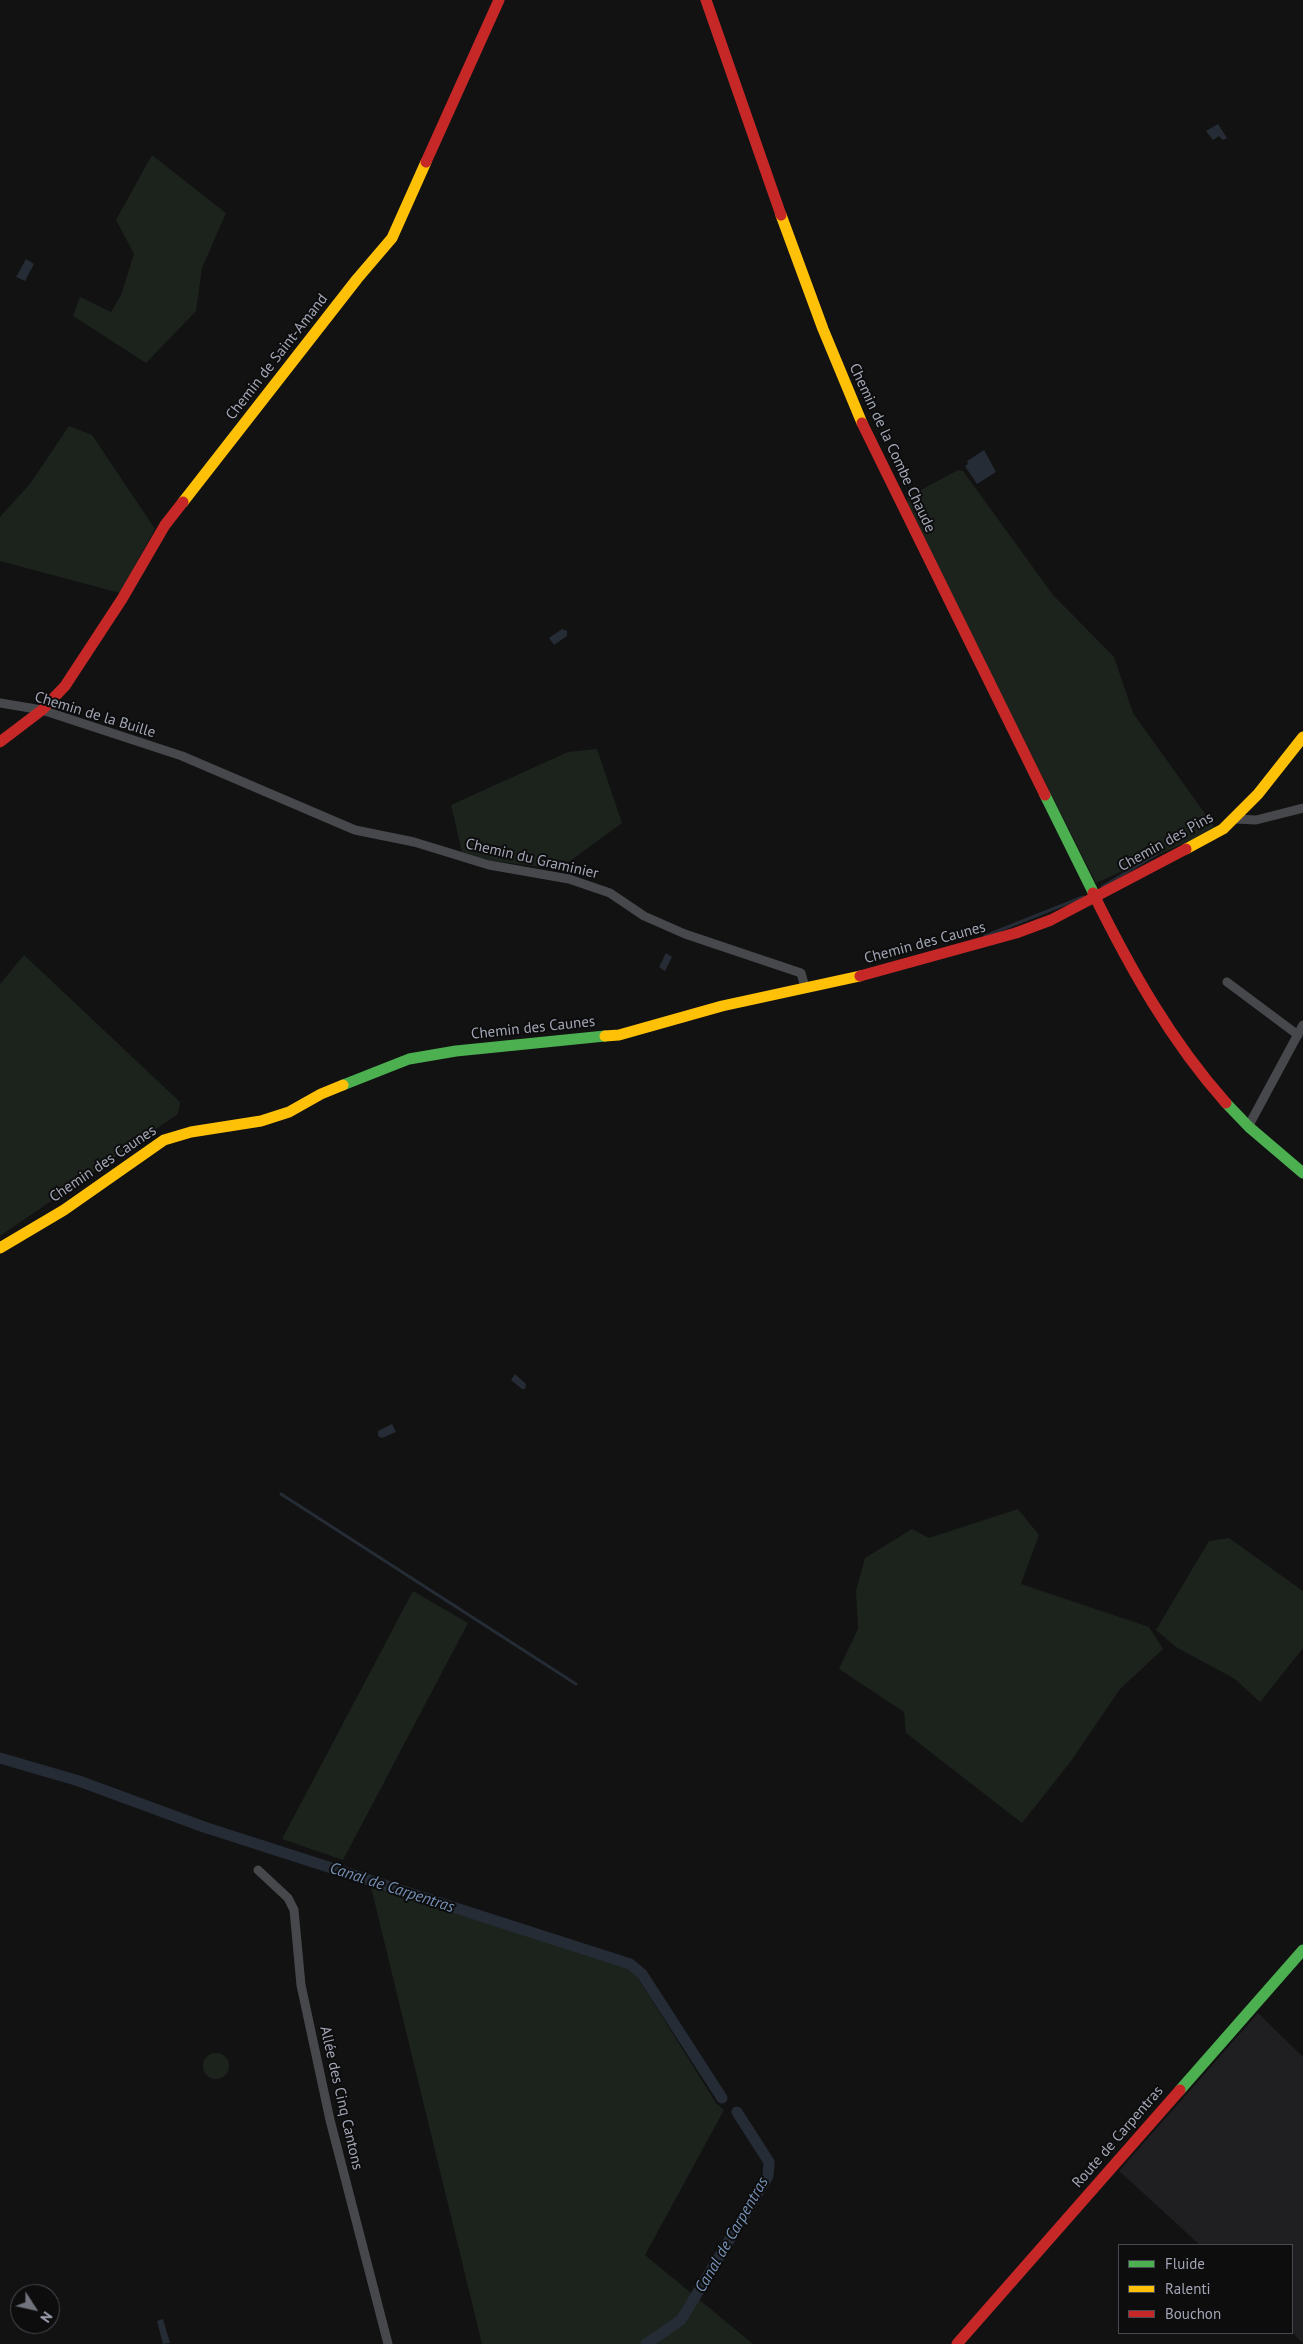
<!DOCTYPE html>
<html>
<head>
<meta charset="utf-8">
<style>
  body { margin:0 }
  #map { position:relative; width:1303px; height:2344px; overflow:hidden; background:#121213; font-family:"PT Sans",sans-serif }
  canvas { display:block }
  .legend { position:absolute; left:1118px; top:2244px; width:175px; height:90px; box-sizing:border-box; background:#0d0d0e; border:1px solid #494a51; margin:0; padding:6px 9px; list-style:none; font-size:15px; color:#a2a6b5 }
  .legend li { display:flex; align-items:center; gap:10px; height:25px }
  .legend b { width:25px; border:1px solid #494a51 }
  .north { position:absolute; left:10px; top:2284px; width:50px; height:50px; box-sizing:border-box; background:#0d0d0e; border:1px solid #494a51; border-radius:50%; rotate:125deg; font-size:14px; font-weight:700; line-height:20px; text-align:center; color:#a2a6b5 }
  .north::after { content:''; display:block; margin:auto; width:18px; height:22px; background:#70727c; clip-path:polygon(50% 0,100% 100%,50% 72%,0 100%) }
</style>
</head>
<body>
<div id="map">
<canvas width="1303" height="2344"></canvas>
<ul class="legend">
<li><b style="height:6px;background:#4caf50"></b>Fluide</li>
<li><b style="height:6px;background:#ffc107"></b>Ralenti</li>
<li><b style="height:6px;background:#c62828"></b>Bouchon</li>
</ul>
<div class="north">N</div>
</div>
<script>
const ctx = document.querySelector('canvas').getContext('2d');
ctx.lineJoin = 'round';
function fillPath(path, color) { ctx.fillStyle = color; ctx.fill(path, 'evenodd'); }
function trace(path, color, width, dash) { ctx.strokeStyle = color; ctx.lineWidth = width; ctx.lineCap = dash ? 'butt' : 'round'; ctx.setLineDash(dash || []); ctx.stroke(path); }
function write(font, color, halo, rows, align = 'center') {
  ctx.font = font + ' "PT Sans",sans-serif'; ctx.lineWidth = 4; ctx.setLineDash([]); ctx.textBaseline = 'middle'; ctx.strokeStyle = halo; ctx.fillStyle = color; for (const [text, x, y, turn = 0] of rows) {
    ctx.save(); ctx.translate(x, y); ctx.rotate((+turn || 0) * Math.PI / 180); ctx.textAlign = isNaN(turn) ? turn : align; if (halo) ctx.strokeText(text, 0, 0); ctx.fillText(text, 0, 0); ctx.restore();
  }
}
const built = new Path2D(`
  M1258 2013 1303 2057V2344L1292 2332V2245H1200L1119 2171Z`);
const green = new Path2D(`
  M152 155 226 213 202 268 196 311 146 363 73 316 80 297 111 312 121 295 134 254 116 220Z
  M69 426 92 435 155 529 120 593 0 561V517L30 484Z
  M958 470 963 471 1053 595 1114 657 1133 713 1216 829 1096 883 907 508 908 497Z
  M597 749 622 823 559 869 492 861 462 852 451 805 568 752Z
  M24 955 180 1102 178 1114 0 1236V984Z
  M1018 1509 1039 1535 1021 1584 1149 1627 1163 1649 1120 1689 1071 1761 1022 1823 906 1733 904 1712 839 1669 858 1629 856 1591 865 1558 912 1529 929 1538Z
  M1229 1538 1303 1591V1648L1260 1702 1235 1679 1176 1647 1156 1630 1209 1541Z
  M413 1591 468 1623 343 1860 282 1839Z
  M371 1887 626 1966 638 1978 716 2103 724 2110 645 2255 753 2344H482Z
  M203 2066a13 13 0 1 1 26 0a13 13 0 1 1-26 0Z`);
const water = new Path2D(`
  M1218 124 1227 138 1223 140 1219 136 1213 140 1206 131Z
  M26 259 34 264 25 281 16 277Z
  M984 450 996 472 977 484 965 466 968 464 967 461Z
  M562 629 567 631V636L554 645 549 638Z
  M666 953 672 957 665 971 659 967Z
  M515 1374 526 1384 525 1389H522L511 1380Z
  M392 1424 396 1432 382 1438 378 1436V1431Z
  M163 2319 170 2343 163 2344 157 2321Z`);
const stream = new Path2D(`
  M1102 887 1157 854
  M985 936 1083 897
  M281 1494 576 1684`);
const canal = new Path2D(`
  M0 1758 79 1781 204 1827 630 1964 642 1974 722 2098
  M646 2344 681 2320 768 2176 769 2162 737 2112`);
const street = new Path2D(`
  M0 703 42 710 182 756 355 830 414 842 489 865 569 879 610 893 644 916 685 934 801 973 805 987
  M1235 819 1256 820 1303 808
  M1227 982 1298 1035
  M1249 1125 1303 1025
  M258 1870 288 1898 294 1910 301 1985 330 2120 388 2344`);
const fast = new Path2D(`
  M1045 795 1093 892
  M343 1085 409 1059 456 1051 605 1036
  M1226 1103 1249 1127 1303 1173
  M1180 2090 1303 1950`);
const slow = new Path2D(`
  M781 215 823 329 862 423
  M183 502 357 279 392 238 426 162
  M1186 849 1223 829 1258 794 1303 737
  M605 1036 619 1035 722 1006 860 976
  M0 1248 64 1210 164 1140 191 1132 261 1121 289 1112 321 1094 343 1085`);
const jam = new Path2D(`
  M706 0 781 215
  M426 162 499 0
  M862 423 1045 795
  M0 742 42 710 65 686 122 599 165 525 183 502
  M1093 893C1130 968 1170 1040 1226 1103
  M860 976 1016 933 1051 920 1186 849
  M957 2344 1180 2090`);
const streetNames = [
  ["Chemin de Saint-Amand",277,357,-52],
  ["Chemin de la Combe Chaude",892,448,65],
  ["Chemin de la Buille",95,715,17],
  ["Chemin des Pins",1166,842,-29],
  ["Chemin du Graminier",532,859,13],
  ["Chemin des Caunes",925,943,-15],
  ["Chemin des Caunes",533,1028,-6],
  ["Chemin des Caunes",103,1164,-34],
  ["Allée des Cinq Cantons",341,2098,77],
  ["Route de Carpentras",1118,2137,-49]
];
const waterNames = [
  ["Canal de Carpentras",392,1888,18],
  ["Canal de Carpentras",732,2235,-60]
];
fillPath(built, '#1f1f21');
fillPath(green, '#1c231d');
fillPath(water, '#252c35');
trace(stream, '#252c35', 3);
trace(canal, '#252c35', 11);
trace(street, '#46484c', 9);
trace(fast, '#4caf50', 11);
trace(slow, '#ffc107', 11);
trace(jam, '#c62828', 11);
write('15px', '#a2a6b5', '#0d0d0e', streetNames);
write('italic 16px', '#7590b4', '#0d0d0e', waterNames);
</script>
</body>
</html>
